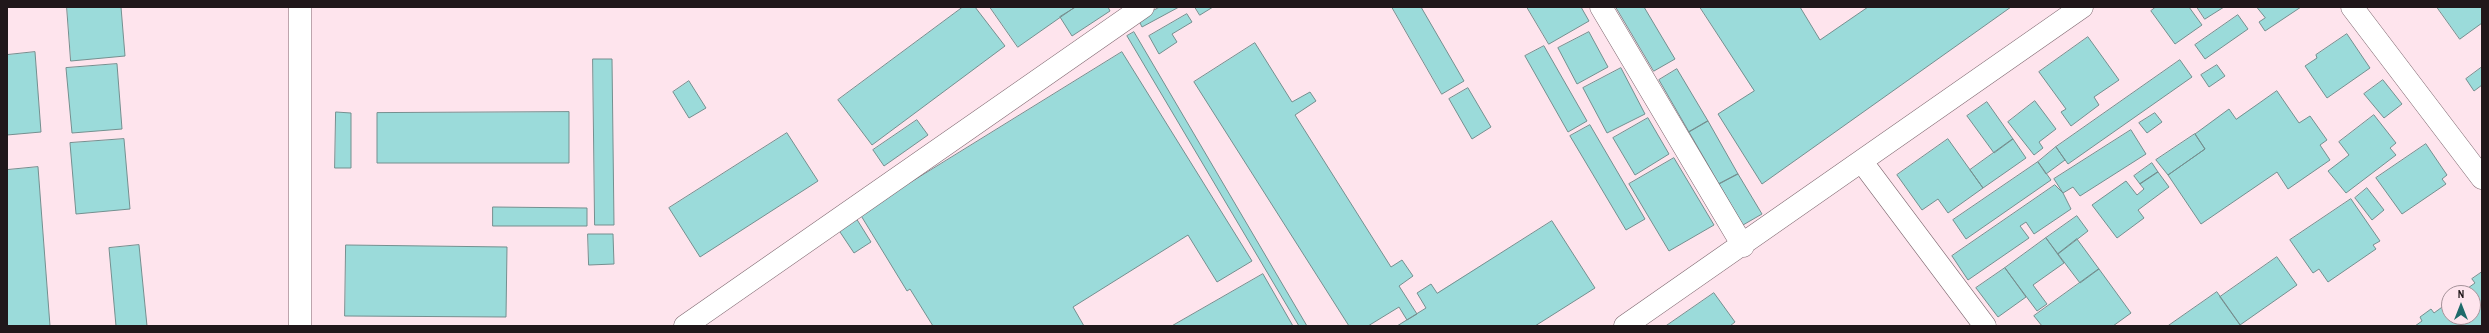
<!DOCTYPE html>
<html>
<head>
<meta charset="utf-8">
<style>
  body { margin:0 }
  #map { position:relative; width:2489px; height:333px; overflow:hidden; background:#fee4ed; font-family:"Archivo Narrow",sans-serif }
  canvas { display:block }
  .frame { position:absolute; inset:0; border:8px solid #20171a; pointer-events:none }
  .north { position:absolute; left:2441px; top:285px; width:40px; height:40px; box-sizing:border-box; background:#fee4ed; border:1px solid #a59299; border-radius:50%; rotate:0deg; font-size:11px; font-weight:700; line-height:16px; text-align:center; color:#20171a }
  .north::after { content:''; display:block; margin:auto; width:14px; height:18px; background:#1f6b6b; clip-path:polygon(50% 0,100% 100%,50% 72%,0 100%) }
</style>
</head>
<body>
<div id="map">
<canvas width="2489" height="333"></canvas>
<div class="frame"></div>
<div class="north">N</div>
</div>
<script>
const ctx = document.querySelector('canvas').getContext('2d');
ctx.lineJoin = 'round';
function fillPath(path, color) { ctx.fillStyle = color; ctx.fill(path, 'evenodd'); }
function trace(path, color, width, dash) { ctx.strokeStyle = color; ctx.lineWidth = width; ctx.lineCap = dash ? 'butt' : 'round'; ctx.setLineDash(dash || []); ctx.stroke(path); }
const building = new Path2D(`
  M67 7H121L125 56 71 61Z
  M963 7H975L1005 46 872 145 838 100Z
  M990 7H1075L1018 47Z
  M1076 7H1108L1110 11 1072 36 1060 17Z
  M1160 7H1179L1142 27 1138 19Z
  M1195 7H1213L1200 15Z
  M1392 7H1421L1464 81 1442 94Z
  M1527 7H1581L1589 21 1549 44Z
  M1616 7H1644L1675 59 1654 71Z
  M1700 7H1800L1820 40 1868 7H2011L1762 184 1718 114 1754 91Z
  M2156 7H2189L2202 25 2175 44 2151 11Z
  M2197 7H2224L2205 19Z
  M2257 7H2301L2265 31 2259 22 2265 18Z
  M2437 7H2482V23L2460 39Z
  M1187 14 1192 22 1172 34 1177 42 1159 54 1149 36Z
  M2238 15 2248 29 2205 59 2195 45Z
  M1134 32 1307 326H1299L1127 36Z
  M1589 32 1608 67 1577 84 1558 48Z
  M2347 34 2370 68 2327 98 2305 66 2317 58 2316 55Z
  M2088 37 2119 80 2094 97 2099 105 2071 126 2061 112 2066 109 2039 72Z
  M1255 43 1292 102 1310 92 1316 101 1295 115 1391 267 1402 260 1413 276 1399 286 1417 314 1407 320 1399 307 1368 326H1349L1194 82Z
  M1544 46 1587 121 1568 132 1525 56Z
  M35 52 41 132 7 135V55Z
  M1122 52 1252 261 1217 282 1188 235 1073 307 1084 326H933L910 289 907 291 860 214Z
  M593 59H612L614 225H595Z
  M2180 60 2192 77 2068 164 2056 147Z
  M117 64 122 129 72 133 66 68Z
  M2217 65 2225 76 2209 87 2201 75Z
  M2482 67V85L2474 91 2466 79Z
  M1621 68 1645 114 1607 133 1583 88Z
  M1677 69 1708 121 1689 132 1659 80Z
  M2383 80 2402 104 2384 118 2364 94Z
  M689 81 706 108 689 118 673 92Z
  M1468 88 1491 127 1472 139 1449 99Z
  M2277 91 2299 123 2310 116 2327 140 2320 145 2330 160 2288 189 2277 172 2201 224 2168 175 2205 149 2195 134 2229 109 2236 119Z
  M2035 101 2056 129 2039 142 2043 148 2034 155 2008 122Z
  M1987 102 2013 139 1994 153 1967 116Z
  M336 112 351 113V168H335Z
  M569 112V163H377V113Z
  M2155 113 2162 122 2147 133 2139 123Z
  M2374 115 2396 143 2390 148 2396 155 2346 193 2328 171 2349 155 2339 142Z
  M1648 118 1669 154 1635 175 1613 138Z
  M917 120 928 135 884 166 873 150Z
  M1708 121 1738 174 1719 184 1689 132Z
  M1590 125 1645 219 1626 230 1570 136Z
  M2131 130 2146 154 2080 196 2073 187 2063 193 2054 179Z
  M787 133 818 181 700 257 669 208Z
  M2195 134 2205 149 2168 175 2156 160Z
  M124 139 130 209 76 214 70 143Z
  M1948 139 1983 188 1948 213 1938 199 1922 210 1897 175Z
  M2013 139 2026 158 1983 188 1970 170Z
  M2426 144 2447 175 2442 179 2446 184 2402 214 2376 178Z
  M2056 147 2065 160 2046 174 2038 162Z
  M1674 158 1714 225 1669 251 1629 184Z
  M2038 162 2051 180 1966 239 1953 220Z
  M2152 163 2158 172 2140 184 2134 176Z
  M38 167 50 326H7V170Z
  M2158 172 2169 187 2138 210 2144 218 2117 238 2092 205 2126 181 2137 195 2144 189 2140 184Z
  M1738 174 1762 214 1743 225 1719 184Z
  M2055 185 2063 193 2071 209 2034 234 2026 222 2020 226 2029 238 1968 280 1952 256Z
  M2367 188 2384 210 2372 220 2355 198Z
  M2351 199 2380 241 2373 245 2376 249 2328 282 2319 269 2313 273 2290 240Z
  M493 207 587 208V226H493Z
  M2077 216 2088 231 2058 254 2046 238Z
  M856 218 871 242 854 253 838 229Z
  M1552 221 1595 288 1535 326H1397L1426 308 1417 293 1431 284 1437 293Z
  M588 234H613L614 264 589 265Z
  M2046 238 2064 263 2033 285 2047 304 2037 311 2005 268Z
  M2077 239 2099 269 2080 283 2058 254Z
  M139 245 147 326H116L109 248Z
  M346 245 507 247 506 317 345 316Z
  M2277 257 2297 285 2240 325 2220 297Z
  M2005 268 2026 297 1998 317 1976 288Z
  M2099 269 2131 313 2113 326H2042L2034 316Z
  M2482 272V326H2415L2422 321 2420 317 2431 309 2434 313 2449 302V317H2473V293H2461L2475 283 2472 279Z
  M1263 274 1293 326H1172Z
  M2217 292 2241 326H2168Z
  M1714 293 1735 322 1730 326H1666Z`);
const minor = new Path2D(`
  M300 7V326
  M1601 7 1743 246
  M2352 7 2482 178
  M1862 162 1985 326
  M685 326 1143 7
  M1625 326 2082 7`);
fillPath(building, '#9bdbda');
trace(building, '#748f8f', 1);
trace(minor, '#7d666e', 23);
trace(minor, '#fff', 22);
</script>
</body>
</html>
